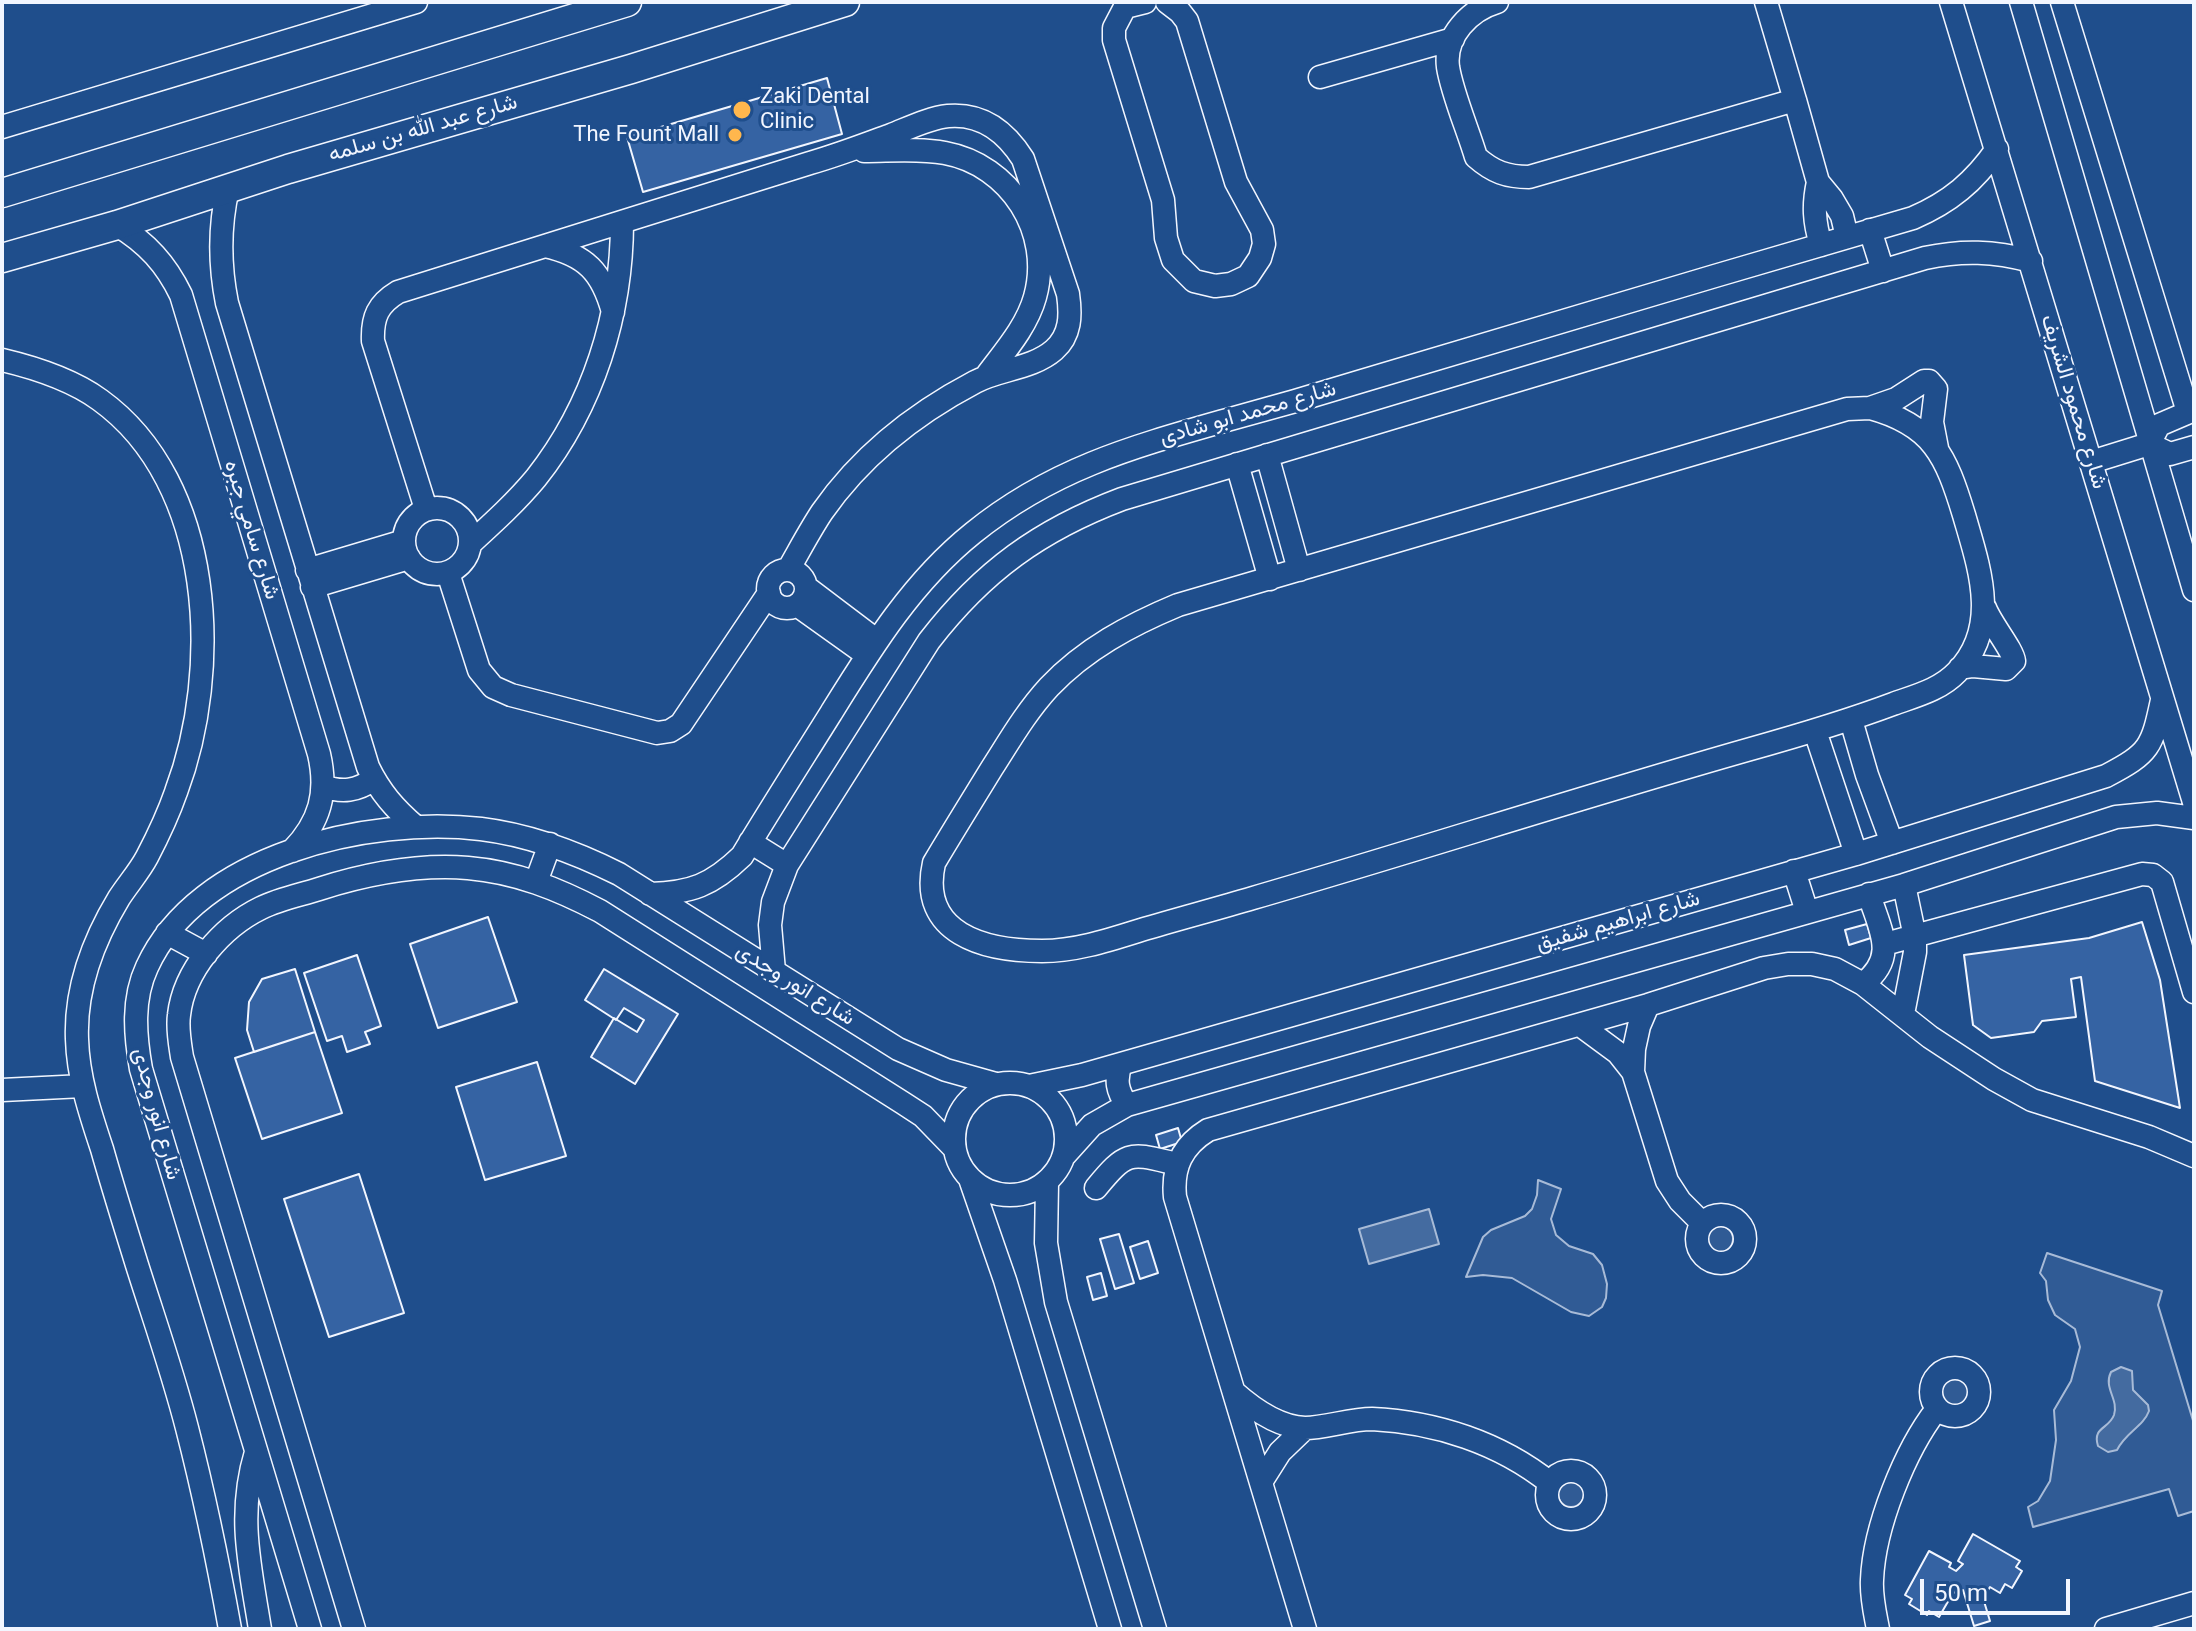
<!DOCTYPE html>
<html>
<head>
<meta charset="utf-8">
<style>
  body { margin:0 }
  #map { position:relative; width:2196px; height:1631px; overflow:hidden; background:#1f4e8c; font-family:Roboto,sans-serif }
  canvas { display:block }
  .frame { position:absolute; inset:0; border:4px solid #f2f6ff; pointer-events:none }
  .scale { position:absolute; left:1920px; top:1579px; width:150px; height:36px; box-sizing:border-box; border:4px solid #f2f6ff; border-top:0; padding-left:10px; font-size:24px; line-height:28px; white-space:nowrap; color:#f2f6ff; -webkit-text-stroke:6px #1f4e8c; paint-order:stroke }
</style>
</head>
<body>
<div id="map">
<canvas width="2196" height="1631"></canvas>
<div class="frame"></div>
<div class="scale">50 m</div>
</div>
<script>
const ctx = document.querySelector('canvas').getContext('2d');
ctx.lineJoin = 'round';
function fillPath(path, color) { ctx.fillStyle = color; ctx.fill(path, 'evenodd'); }
function trace(path, color, width, dash) { ctx.strokeStyle = color; ctx.lineWidth = width; ctx.lineCap = dash ? 'butt' : 'round'; ctx.setLineDash(dash || []); ctx.stroke(path); }
function write(font, color, halo, rows, align = 'center') {
  ctx.font = font + ' Roboto,Vazirmatn,sans-serif'; ctx.lineWidth = 6; ctx.setLineDash([]); ctx.textBaseline = 'middle'; ctx.strokeStyle = halo; ctx.fillStyle = color; for (const [text, x, y, turn = 0] of rows) {
    ctx.save(); ctx.translate(x, y); ctx.rotate((+turn || 0) * Math.PI / 180); ctx.textAlign = isNaN(turn) ? turn : align; if (halo) ctx.strokeText(text, 0, 0); ctx.fillText(text, 0, 0); ctx.restore();
  }
}
const built = new Path2D(`
  M1538 1180 1561 1189 1551 1219 1556 1235 1569 1246 1593 1254 1602 1265 1607 1284 1606 1298 1602 1307 1589 1316 1571 1312 1512 1278 1483 1275 1466 1277 1483 1237 1491 1230 1525 1216 1532 1209 1537 1195Z
  M1707 1239a13 13 0 1 1 26 0a13 13 0 1 1-26 0Z
  M2047 1253 2162 1291 2158 1305 2194 1424V1511L2178 1516 2169 1489 2033 1527 2028 1507 2038 1501 2050 1481 2056 1440 2054 1410 2071 1381 2080 1347 2075 1329 2055 1315 2048 1300 2046 1281 2040 1273Z
  M1942 1392a13 13 0 1 1 26 0a13 13 0 1 1-26 0Z
  M1558 1494a13 13 0 1 1 26 0a13 13 0 1 1-26 0Z`);
const water = new Path2D(`
  M1429 1209 1439 1244 1369 1264 1359 1229Z
  M2121 1367 2132 1371 2133 1390 2148 1405 2149 1411C2143 1427 2126 1432 2117 1450L2108 1452 2098 1446C2092 1427 2109 1429 2114 1415 2119 1399 2103 1388 2111 1372Z`);
const building = new Path2D(`
  M827 78 842 134 643 192 627 137Z
  M488 917 517 1002 438 1028 410 944Z
  M2142 922 2160 980 2180 1108 2095 1081 2081 977 2071 979 2076 1017 2042 1021 2034 1032 1991 1038 1973 1025 1964 955 2089 938Z
  M1867 924 1871 938 1849 945 1845 930Z
  M357 955 381 1026 365 1032 370 1044 347 1052 342 1036 327 1041 304 973Z
  M295 969 315 1032 254 1052 247 1030 249 1002 262 979Z
  M604 969 678 1014 635 1084 591 1057 614 1018 637 1032 644 1020 624 1008 616 1020 585 1000Z
  M315 1032 342 1113 262 1139 235 1058Z
  M537 1062 566 1156 485 1180 456 1087Z
  M1178 1128 1182 1142 1160 1149 1156 1135Z
  M359 1174 404 1313 329 1337 284 1199Z
  M1119 1234 1134 1283 1115 1289 1100 1239Z
  M1148 1241 1158 1273 1140 1279 1130 1247Z
  M1101 1273 1107 1296 1093 1300 1087 1277Z
  M1973 1534 2020 1561 2016 1567 2022 1571 2012 1588 2005 1584 2000 1593 1990 1587 1983 1598 1990 1621 1974 1626 1963 1590 1953 1593 1939 1617 1929 1611 1927 1615 1909 1604 1912 1599 1905 1595 1929 1551 1951 1563 1949 1567 1956 1571 1963 1564 1958 1561Z`);
const minor = new Path2D(`
  M1145 2 1125 7 1114 28V40L1163 200 1166 238 1173 260 1194 281 1215 286 1231 284 1248 276 1260 258 1264 244 1262 230 1236 182 1187 21 1180 12 1167 2
  M1497 2C1470 10 1444 36 1448 67 1452 93 1468 130 1476 157 1493 172 1507 177 1529 177L1795 100 1766 2
  M1951 2 2194 802
  M2021 2 2194 590
  M2062 2 2188 412
  M1320 77 1453 39
  M1795 100 1818 182 1832 199 1842 216 1847 237
  M2 127 416 2
  M864 151C890 151 919 148 945 153 1010 165 1053 232 1035 297 1027 326 1005 351 987 375
  M1818 182C1813 205 1814 222 1821 245
  M228 188C219 227 219 263 227 303L368 767C380 792 395 809 416 827
  M117 225C147 243 166 264 181 295L319 754C328 793 320 822 292 851
  M1870 230 1883 271
  M545 246C586 255 602 272 613 312
  M2 360C36 368 71 379 100 400 215 483 222 670 176 792 168 815 158 836 147 857 139 872 128 884 119 898 93 941 75 988 77 1039 78 1077 90 1113 102 1149 113 1188 125 1226 137 1265 154 1319 173 1373 187 1428 204 1494 218 1562 230 1629
  M1870 408C1933 425 1946 456 1964 515 1979 567 2001 627 1957 672 1940 690 1915 696 1893 704 1845 722 1797 736 1747 750 1582 797 1418 850 1253 898 1216 909 1178 919 1141 930 1109 940 1076 951 1042 951 985 951 918 934 934 863 953 831 973 799 992 768 1010 740 1026 712 1049 687 1085 649 1130 625 1178 605L1847 409Z
  M1870 408 1896 399 1924 381H1929L1936 389 1932 422 1937 448
  M2149 444 2159 425 2194 410
  M1267 455 1299 570
  M2091 462 2149 444 2170 454 2194 447
  M1237 464 1270 579
  M404 541a33 33 0 1 1 66 0a33 33 0 1 1-66 0Z
  M426 509 373 341C372 317 378 304 398 292 536 249 673 206 810 163 838 155 864 145 891 135 909 128 929 118 948 116 982 113 1006 132 1023 159L1068 294C1071 315 1071 335 1054 350 1032 369 999 369 975 382 916 413 861 456 822 512 810 530 799 551 788 570
  M471 543C494 522 516 502 536 478 593 406 622 314 622 222
  M768 589a19 19 0 1 1 38 0a19 19 0 1 1-38 0Z
  M307 570 404 541
  M448 573 479 670 493 687 511 695 657 733 670 731 681 724 769 593
  M312 587 409 558
  M806 587 876 640
  M797 605 867 655
  M1960 668 1973 666 2006 669 2014 661C2013 650 1991 624 1985 608
  M1851 720 1867 775 1892 843
  M1815 731 1856 854
  M323 786C342 793 357 791 374 779
  M750 842 787 865
  M1794 871 1807 912
  M536 882 550 844
  M650 894C691 893 712 885 742 856 771 808 801 761 831 713 872 647 912 582 973 533 1052 469 1132 447 1227 420 1272 408 1317 395 1362 381 1545 327 1729 271 1913 218 1950 202 1974 182 1997 149
  M167 933 206 954
  M1885 944 2142 874 2153 875 2162 882 2194 992
  M774 971 770 925 773 902 787 865 929 641C983 571 1040 530 1122 499L1925 258C1962 250 1994 251 2031 261
  M1863 984C1899 956 1879 929 1869 894
  M1648 1005 1639 1026 1634 1049 1633 1072 1667 1181 1680 1201 1702 1223
  M1903 1014 1915 952V937L1904 885
  M1580 1025 1618 1053 1633 1072
  M1121 1064C1115 1080 1117 1091 1127 1105
  M954 1139a56 56 0 1 1 112 0a56 56 0 1 1-112 0Z
  M1029 1086 1082 1075 1856 854 2106 776C2150 753 2152 747 2162 700
  M2 1090 83 1086
  M1065 1155 1092 1125 1127 1105 1904 885 2116 817 2157 813 2194 818
  M970 1179 1005 1280 1110 1629
  M1047 1183 1046 1243 1056 1302 1155 1629
  M1096 1188C1128 1149 1130 1153 1177 1164
  M1697 1239a24 24 0 1 1 48 0a24 24 0 1 1-48 0Z
  M1931 1392a24 24 0 1 1 48 0a24 24 0 1 1-48 0Z
  M1234 1392C1252 1408 1279 1427 1305 1428 1325 1428 1350 1419 1372 1419 1436 1422 1500 1443 1550 1483
  M256 1452C237 1515 250 1566 260 1629
  M1547 1495a24 24 0 1 1 48 0a24 24 0 1 1-48 0Z
  M1261 1482 1280 1452 1305 1428
  M310 1629 141 1069C135 1035 132 999 147 967 198 855 368 816 481 829 530 835 575 852 619 874L898 1049 946 1070 996 1084
  M354 1629 182 1057C180 1044 177 1029 179 1015 184 970 222 927 261 908 279 899 300 895 319 889 366 874 418 864 468 868 516 872 558 889 600 911L903 1103 923 1116 955 1149
  M1305 1629 1175 1197C1172 1167 1182 1146 1208 1130L1648 1005 1764 968 1788 964H1812L1835 969 1863 984 1930 1037 1994 1079 2032 1100 2149 1137 2194 1156
  M1878 1629C1875 1613 1871 1597 1872 1580 1874 1527 1905 1450 1937 1409
  M2106 1629 2194 1603`);
const major = new Path2D(`
  M2 193 627 2
  M2 258 117 225 288 169 631 69 845 2`);
const markers = [
  [742,110,10,"#ffb74d"],
  [735,135,8,"#ffb74d"]
];
const poiNames = [
  ["Zaki Dental",760,97],
  ["Clinic",760,122],
  ["The Fount Mall",719,135,"right"]
];
const streetNames = [
  ["شارع عبد الله بن سلمه",423,129,-16],
  ["شارع محمود الشريف",2073,402,73],
  ["شارع محمد ابو شادى",1248,414,-16],
  ["شارع سامي جبره",251,530,73],
  ["شارع ابراهيم شفيق",1618,922,-16],
  ["شارع انور وجدى",795,985,32],
  ["شارع انور وجدى",156,1114,75]
];
fillPath(built, '#305b95');
trace(built, '#a8bbd7', 2);
fillPath(water, '#446ba0');
trace(water, '#a8bbd7', 2);
fillPath(building, '#3563a3');
trace(building, '#f2f6ff', 2);
trace(minor, '#f2f6ff', 25);
trace(major, '#f2f6ff', 31);
trace(minor, '#1f4e8c', 22);
trace(major, '#1f4e8c', 28);
for (const [x, y, r, color] of markers) { const dot = new Path2D(); dot.arc(x, y, r, 0, 2 * Math.PI); ctx.fillStyle = color; ctx.fill(dot); trace(dot, '#1f4e8c', 3); }
write('22px', '#f2f6ff', '#1f4e8c', poiNames, 'left');
write('22px', '#f2f6ff', '#1f4e8c', streetNames);
</script>
</body>
</html>
